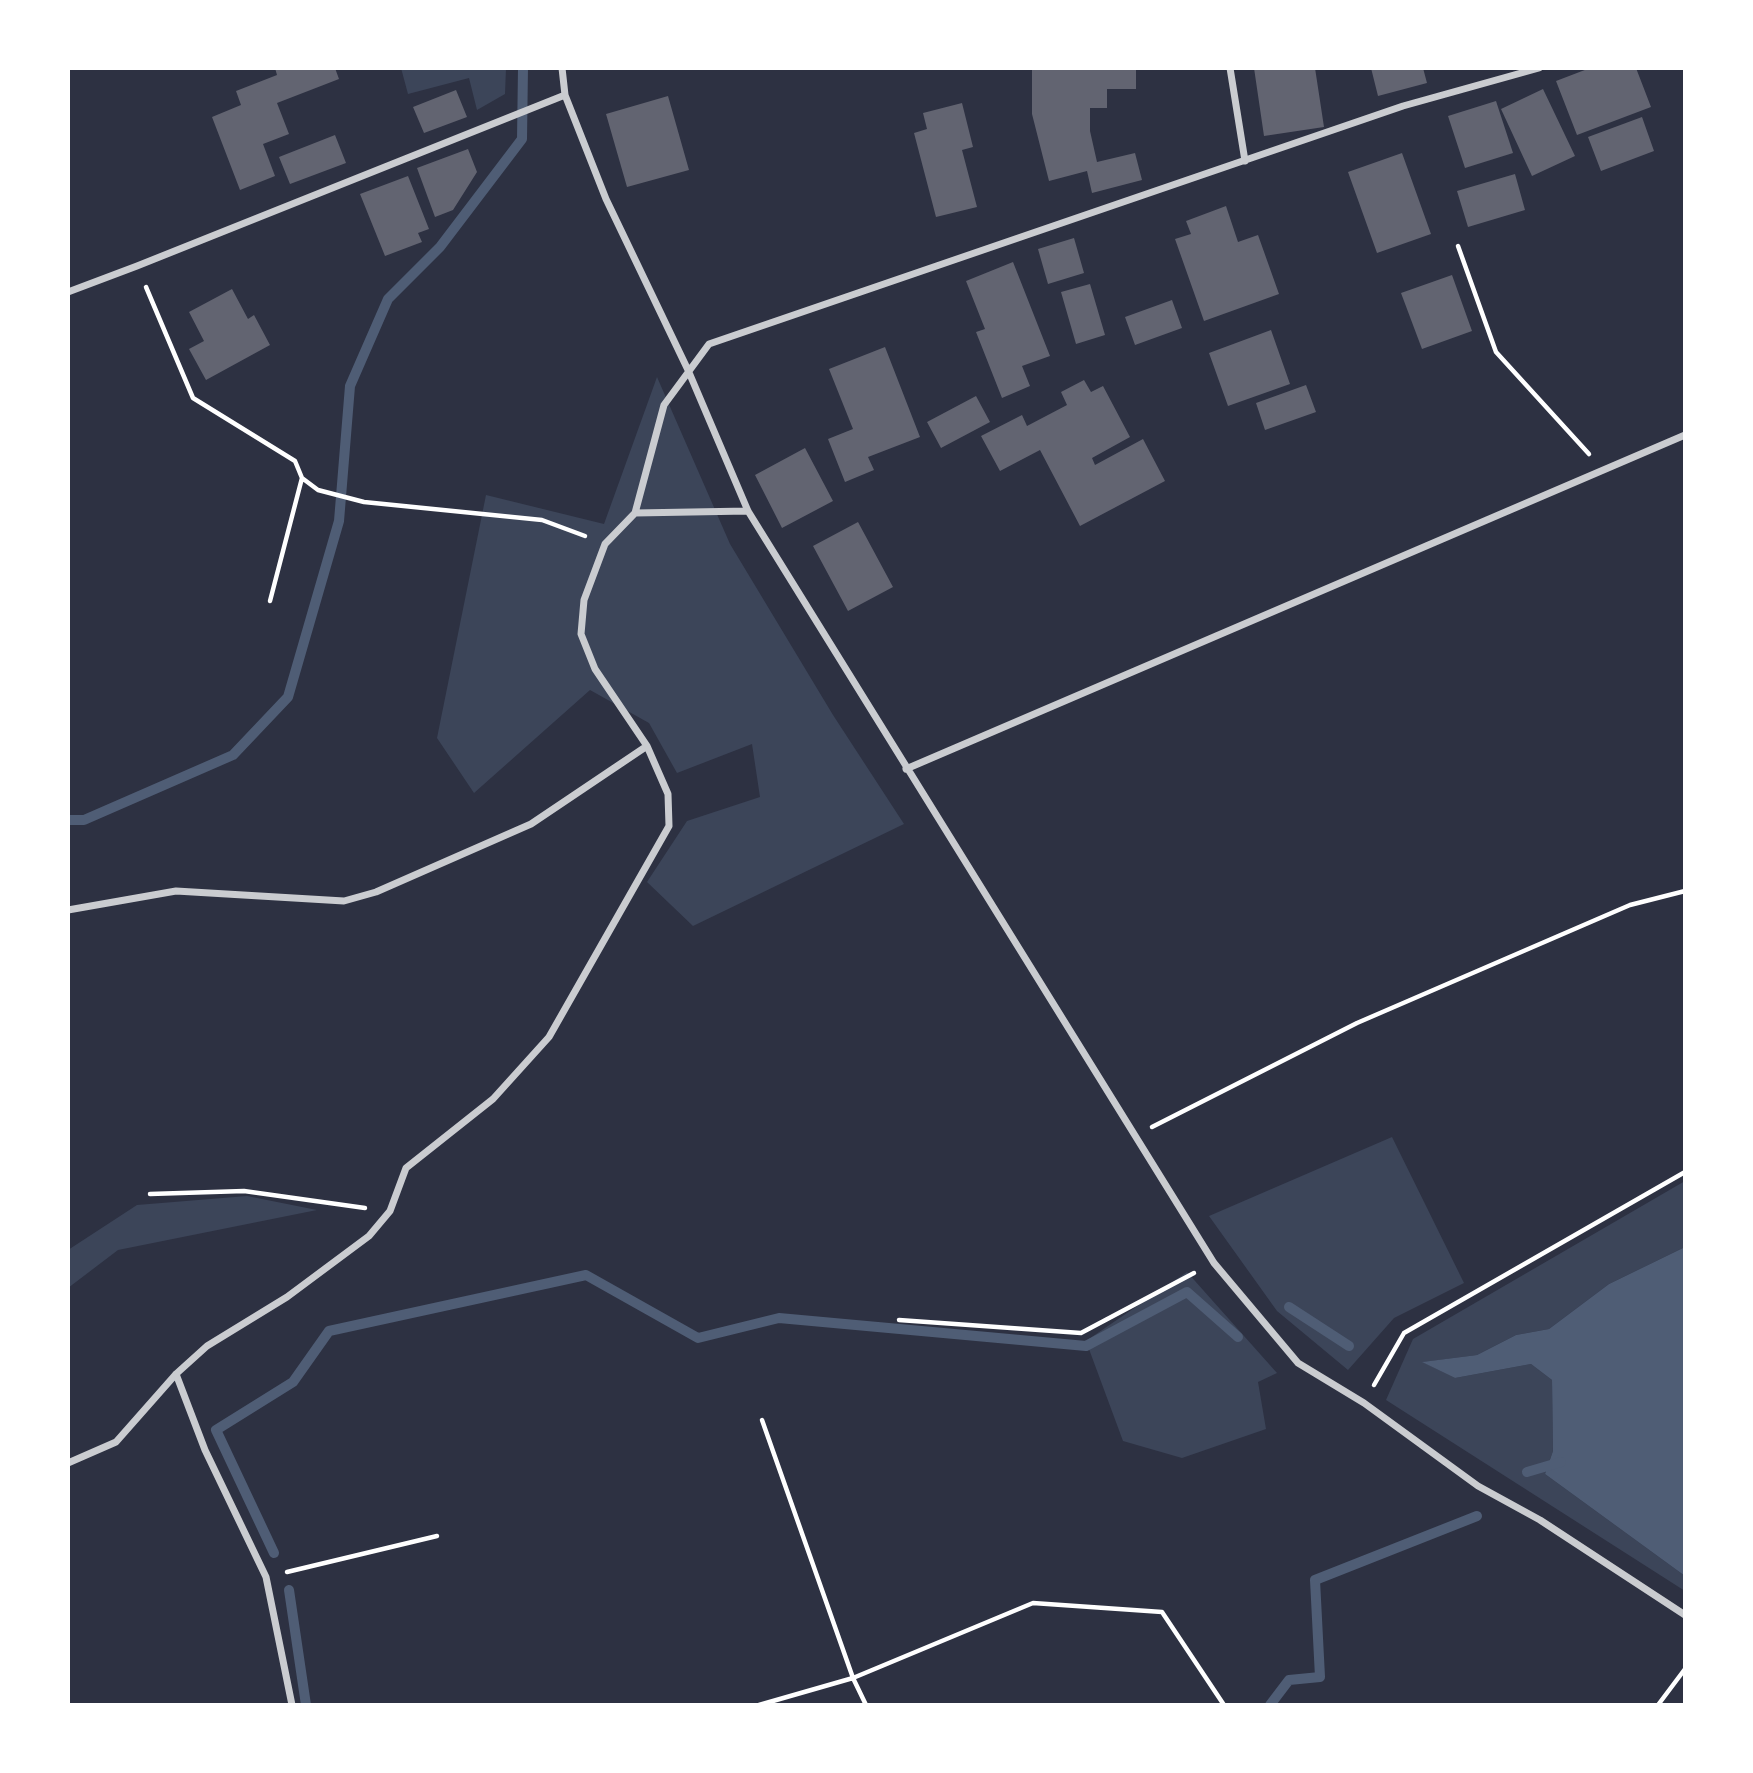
<!DOCTYPE html>
<html>
<head>
<meta charset="utf-8">
<style>
  body { margin:0 }
  #map { position:relative; width:1753px; height:1773px; overflow:hidden; background:#2d3142; font-family:"Crimson Pro",serif }
  canvas { display:block }
  .frame { position:absolute; inset:0; border:70px solid #fff; pointer-events:none }
</style>
</head>
<body>
<div id="map">
<canvas width="1753" height="1773"></canvas>
<div class="frame"></div>
</div>
<script>
const ctx = document.querySelector('canvas').getContext('2d');
ctx.lineJoin = 'round';
function fillPath(path, color) { ctx.fillStyle = color; ctx.fill(path, 'evenodd'); }
function trace(path, color, width, dash) { ctx.strokeStyle = color; ctx.lineWidth = width; ctx.lineCap = dash ? 'butt' : 'round'; ctx.setLineDash(dash || []); ctx.stroke(path); }
const green = new Path2D(`
  M401 68H506L505 94 477 110 469 78 408 94Z
  M657 377 730 544 833 715 904 824 693 926 647 882 687 821 760 797 752 744 677 773 649 723 590 690 474 793 437 738 486 495 604 524Z
  M1392 1137 1464 1283 1394 1318 1348 1370 1277 1311 1209 1216Z
  M1685 1181V1247L1609 1284 1549 1329 1516 1335 1477 1355 1423 1362 1455 1378 1531 1364 1552 1380 1553 1451 1545 1474 1685 1576V1591L1386 1400 1413 1339Z
  M247 1196 317 1210 118 1250 68 1288V1250L137 1205Z
  M1187 1272 1277 1373 1258 1382 1266 1429 1182 1458 1123 1441 1086 1341Z`);
const water = new Path2D(`
  M1685 1247V1576L1545 1474 1553 1451 1552 1380 1531 1364 1455 1378 1422 1362 1477 1355 1516 1335 1549 1329 1609 1284Z`);
const stream = new Path2D(`
  M68 820H84L233 755 288 697 339 521 350 386 388 299 440 247 522 139 523 68
  M1289 1307 1349 1346
  M1527 1472 1561 1462
  M274 1553 216 1430 293 1382 329 1331 586 1275 698 1338 779 1318 1086 1346 1187 1292 1238 1337
  M289 1590 306 1705
  M1270 1705 1289 1680 1320 1677 1315 1580 1477 1516`);
const building = new Path2D(`
  M275 68H335L339 79 277 103 289 134 263 144 275 176 240 190 212 117 241 105 236 91 277 75Z
  M1032 68H1136V89H1107V108H1090V131L1097 162 1135 153 1142 180 1092 193 1087 171 1049 181 1032 114Z
  M1254 68H1315L1324 127 1264 136Z
  M1371 68H1423L1427 83 1378 96Z
  M1590 68H1636L1651 107 1577 135 1556 81Z
  M1543 89 1575 156 1532 176 1501 109Z
  M456 90 467 117 424 133 413 107Z
  M668 96 689 170 627 187 606 114Z
  M1496 101 1513 153 1465 168 1448 116Z
  M962 103 973 147 962 150 977 207 936 217 914 133 927 129 923 113Z
  M1642 117 1654 151 1601 171 1588 137Z
  M335 135 346 163 290 184 279 157Z
  M468 149 477 172 453 210 435 217 417 168Z
  M1402 153 1431 234 1377 253 1348 172Z
  M1515 174 1525 210 1468 227 1457 191Z
  M408 176 429 229 418 233 422 242 385 256 360 194Z
  M1226 206 1238 242 1258 235 1279 294 1204 321 1175 239 1191 234 1186 221Z
  M1074 238 1084 273 1048 284 1038 249Z
  M1013 262 1050 356 1022 366 1030 386 1002 398 976 332 985 329 966 281Z
  M1452 275 1472 331 1422 349 1401 293Z
  M1090 284 1105 335 1076 344 1061 292Z
  M232 289 248 319 254 315 270 345 206 380 189 349 204 341 189 312Z
  M1172 300 1182 328 1135 345 1125 317Z
  M1271 330 1290 384 1228 406 1209 353Z
  M885 347 920 437 868 457 874 470 845 482 828 439 853 429 829 369Z
  M1084 380 1091 392 1103 386 1130 437 1092 458 1095 465 1143 439 1165 481 1080 526 1040 450 1000 471 981 436 1022 415 1027 426 1067 405 1061 392Z
  M1306 385 1316 412 1265 430 1256 403Z
  M976 396 990 422 941 448 927 422Z
  M805 448 833 501 782 528 755 475Z
  M858 522 893 587 848 611 813 546Z`);
const path = new Path2D(`
  M1458 246 1496 352 1589 454
  M146 287 193 398 295 461 302 478 270 601
  M302 478 318 490 364 502 542 520 585 536
  M1152 1127 1357 1023 1630 905 1685 891
  M150 1194 244 1191 365 1208
  M899 1320 1081 1333 1194 1273
  M1374 1385 1404 1333 1685 1172
  M762 1420 853 1678 1033 1603 1162 1612 1224 1705
  M287 1572 437 1536
  M759 1705 853 1678 866 1705
  M1658 1705 1685 1669`);
const minor = new Path2D(`
  M562 68 565 95 606 199 688 370 748 511 1214 1263 1298 1363 1364 1403 1478 1486 1540 1520 1685 1615
  M1230 68 1245 161
  M68 292 137 266 565 95
  M635 513 748 511
  M906 769 1685 435
  M68 910 176 891 344 901 376 892 531 824 647 746
  M176 1374 205 1450 266 1577 292 1705
  M68 1463 116 1442 176 1374 207 1346 287 1297 369 1236 390 1211 406 1168 493 1099 549 1037 669 826 668 794 647 746 595 669 581 634 584 600 605 544 635 513 664 405 709 344 1403 106 1539 68`);
fillPath(green, '#3c4559');
fillPath(water, '#4f5d75');
trace(stream, '#4f5d75', 10);
fillPath(building, '#626471');
trace(path, '#fff', 4.5);
trace(minor, '#caccd0', 7);
</script>
</body>
</html>
